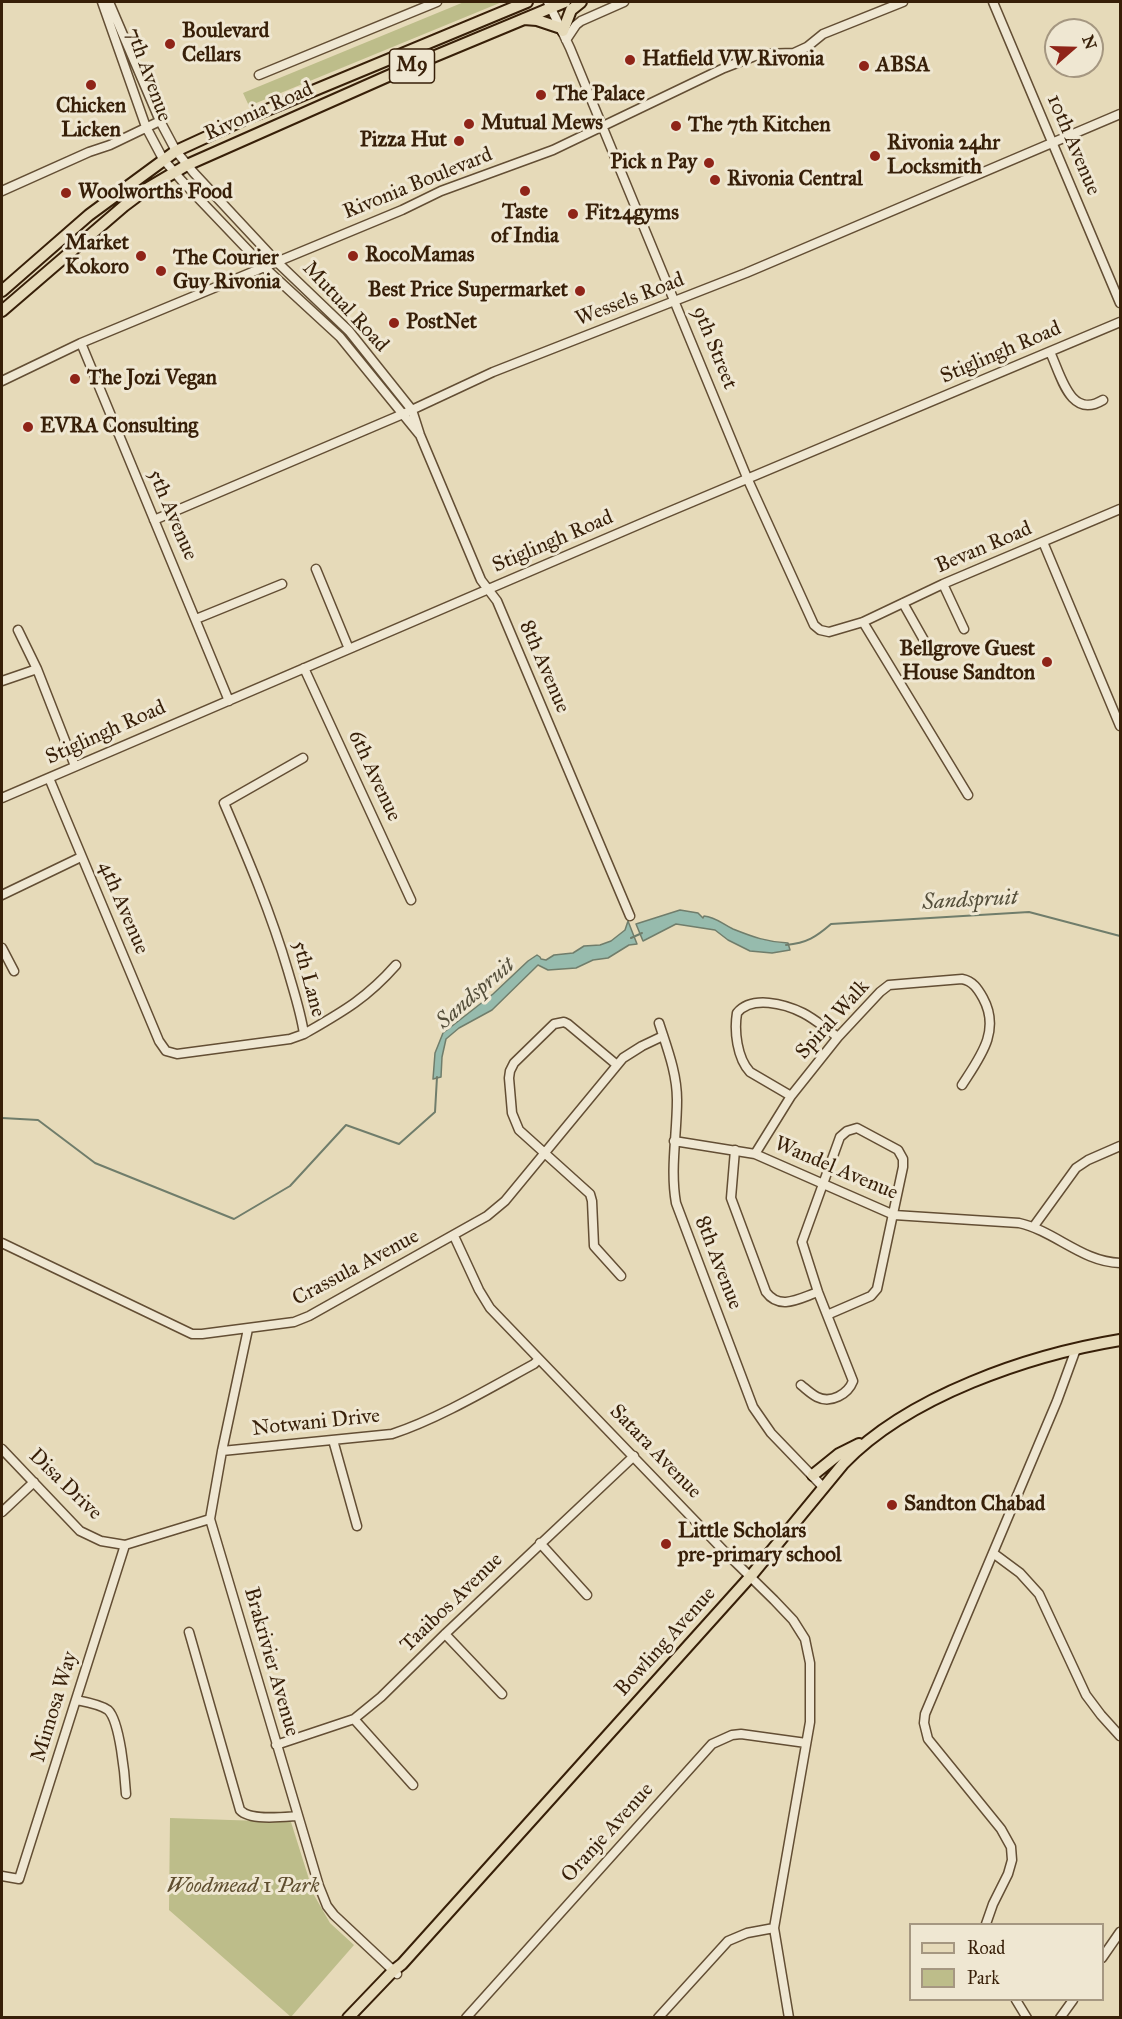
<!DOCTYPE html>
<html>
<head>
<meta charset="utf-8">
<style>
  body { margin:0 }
  #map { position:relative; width:1122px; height:2019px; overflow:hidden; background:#e6dab9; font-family:"IM FELL Great Primer",serif }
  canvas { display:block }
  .frame { position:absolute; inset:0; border:3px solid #371f08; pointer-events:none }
  .legend { position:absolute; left:909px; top:1923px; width:195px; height:78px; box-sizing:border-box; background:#efe7d2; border:2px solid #a59781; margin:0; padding:8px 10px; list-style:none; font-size:18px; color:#371f08 }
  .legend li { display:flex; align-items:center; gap:12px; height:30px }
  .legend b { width:30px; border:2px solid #a59781 }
  .north { position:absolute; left:1044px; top:18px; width:60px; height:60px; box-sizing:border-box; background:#efe7d2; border:2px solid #a59781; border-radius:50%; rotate:70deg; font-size:16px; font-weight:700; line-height:24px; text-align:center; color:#371f08 }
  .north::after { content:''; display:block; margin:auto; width:21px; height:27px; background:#8f2418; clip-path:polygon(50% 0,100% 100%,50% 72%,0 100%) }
</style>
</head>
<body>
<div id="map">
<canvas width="1122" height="2019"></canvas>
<div class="frame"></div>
<ul class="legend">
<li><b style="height:8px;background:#e6dab9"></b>Road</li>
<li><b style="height:16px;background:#bdbd8a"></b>Park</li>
</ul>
<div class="north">N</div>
</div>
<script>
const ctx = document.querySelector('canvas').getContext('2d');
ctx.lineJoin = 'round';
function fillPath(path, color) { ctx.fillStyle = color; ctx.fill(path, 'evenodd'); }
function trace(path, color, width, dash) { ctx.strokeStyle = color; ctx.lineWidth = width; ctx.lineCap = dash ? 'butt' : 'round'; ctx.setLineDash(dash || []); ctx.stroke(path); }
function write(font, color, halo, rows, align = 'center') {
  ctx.font = font + ' "IM FELL Great Primer",serif'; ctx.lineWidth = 6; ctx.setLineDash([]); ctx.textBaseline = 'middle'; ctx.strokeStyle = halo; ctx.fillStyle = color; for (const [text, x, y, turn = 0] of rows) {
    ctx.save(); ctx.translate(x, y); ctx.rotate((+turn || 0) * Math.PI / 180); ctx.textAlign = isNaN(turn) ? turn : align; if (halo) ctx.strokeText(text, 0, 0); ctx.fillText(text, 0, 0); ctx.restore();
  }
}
const green = new Path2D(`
  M464 2H502L249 106 243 93Z
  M170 1818 291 1822 314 1895 330 1923 354 1945 291 2017 169 1910Z`);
const water = new Path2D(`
  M680 910 698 913 703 918 704 916C716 917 722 924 733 929 753 937 767 942 788 943L790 950 772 953 750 951 728 940 715 930 676 924 643 941 636 924Z
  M628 921 637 944 629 945 608 958 593 960 576 968 548 970 538 965 492 1010 459 1028 446 1039 442 1057 441 1077 433 1079 435 1053 443 1033 493 994 528 961 537 955 540 957 541 959 546 960 554 955 573 953 584 946 600 945 611 941 625 930Z`);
const stream = new Path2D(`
  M631 938 642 933
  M786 945C807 943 816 937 831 924L1029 912 1120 936
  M2 1118 38 1120 95 1163 234 1219 290 1186 346 1125 399 1144 435 1112 437 1077`);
const minor = new Path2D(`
  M102 2 146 127 163 159 182 181 264 267 340 337 419 434
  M109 2 160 121 176 151 194 173 276 261 349 331 412 410 420 435 481 580 497 601 630 916
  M548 2 570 48 748 480 814 625 820 630 829 632 863 622 943 584 1120 509
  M993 2 1120 303
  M566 40 576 25 581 21 624 2
  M259 75 437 2
  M2 191 89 152 110 145 160 121
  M81 343 229 701
  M1050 352C1061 375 1070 420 1103 400
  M2 381 81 343 402 210 441 191 553 150 724 68 760 54 794 53 807 47 823 34 903 2
  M154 520 403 414 493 372 746 273 1120 114
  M1043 542 1120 726
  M316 569 349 649
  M943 584 964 629
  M903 603 925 642
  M196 619 282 584
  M863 622 968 795
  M18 630 37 669 75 766
  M304 668 411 900
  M2 681 37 669
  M49 778 159 1041 166 1051 177 1054 290 1039 304 1034C301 1013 294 992 288 971 271 913 248 859 224 803L303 758
  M2 798 654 518 1120 322
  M2 895 81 857
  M2 948 14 971
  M659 1023C667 1048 677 1073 677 1100 677 1135 670 1169 676 1203L753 1407 771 1433 823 1487
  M304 1034C342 1012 366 999 396 965
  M617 1065 568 1024 564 1022 554 1024 514 1063 510 1071 509 1078 512 1113 519 1130 590 1194 592 1201 594 1246 621 1276
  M791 1096 750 1072C737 1058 734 1031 737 1013 752 995 785 1004 803 1013 815 1019 826 1029 838 1037
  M674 1141 755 1154 894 1215 1019 1223C1055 1231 1082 1262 1120 1263
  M735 1150 731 1198 766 1292C780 1311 800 1298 818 1292
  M755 1154 791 1096 838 1037 880 992 889 985 962 979C973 981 978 989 983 998 1001 1031 980 1057 962 1085
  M1034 1226 1076 1168 1088 1160 1120 1146
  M454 1236 479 1290 490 1308 724 1551 774 1600 793 1620 805 1639 810 1663V1722L774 1928 789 2018
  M2 1243 192 1334H202L294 1322 309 1316 487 1216 505 1201 623 1058 642 1046 663 1036
  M248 1329 222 1451 210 1519 319 1886 327 1906 334 1915 397 1974
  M801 1385C806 1389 811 1394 817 1397 831 1404 848 1394 853 1381L818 1292 802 1242 840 1137 847 1131 857 1128 898 1150 903 1159V1167L877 1289 871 1296 827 1315
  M333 1440 357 1526
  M2 1449 80 1531 101 1541 125 1545 210 1519
  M222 1451 392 1434C438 1419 490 1388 534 1364L539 1359
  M2 1512 34 1482
  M540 1543 587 1595
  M993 1553 1020 1573 1039 1594 1086 1695 1101 1715 1120 1736
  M189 1632 240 1810C250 1821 283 1817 297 1816
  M445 1634 502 1694
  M76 1700C86 1702 99 1704 108 1710 120 1721 125 1777 126 1794
  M354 1719 413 1785
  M276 1745 354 1719 381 1697 445 1634 634 1456
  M2 1876 19 1879 125 1545
  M986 1924 993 1904 1008 1874 1012 1860 1011 1847 1001 1829 928 1739 924 1723 925 1714 1057 1401 1076 1349
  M1102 1958 1120 1932
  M1016 2000 1027 2018
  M466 2018 712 1744 732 1735 741 1734 806 1743
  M658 2018 728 1941 747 1933 774 1928
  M1060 2018 1073 2000`);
const major = new Path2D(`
  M524 19 537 20 561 28
  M563 31 571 10 581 2
  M2 291 89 215 176 151 250 117 527 2
  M2 311 124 206 148 188 187 165 404 69 565 2
  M813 1475 839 1454 859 1444
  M348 2018 393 1971 402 1964 750 1577 843 1464C908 1396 1029 1355 1120 1340`);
const markers = [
  [170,44,6,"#8f2418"],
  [630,60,6,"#8f2418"],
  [864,66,6,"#8f2418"],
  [91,85,6,"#8f2418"],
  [541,95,6,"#8f2418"],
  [469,124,6,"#8f2418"],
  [676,126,6,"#8f2418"],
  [459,141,6,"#8f2418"],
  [875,156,6,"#8f2418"],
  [709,163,6,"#8f2418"],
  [715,180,6,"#8f2418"],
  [525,191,6,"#8f2418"],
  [66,193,6,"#8f2418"],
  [573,214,6,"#8f2418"],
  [141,256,6,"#8f2418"],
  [353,256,6,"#8f2418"],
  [161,271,6,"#8f2418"],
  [580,291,6,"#8f2418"],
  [394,323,6,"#8f2418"],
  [75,379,6,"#8f2418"],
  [28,427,6,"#8f2418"],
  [1047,662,6,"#8f2418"],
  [892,1505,6,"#8f2418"],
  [666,1544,6,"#8f2418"]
];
const shields = [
  [412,66,45]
];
const shieldNames = [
  ["M9",412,66]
];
const poiNames = [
  ["Boulevard",182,32],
  ["Cellars",182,56],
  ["Hatfield VW Rivonia",642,60],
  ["ABSA",876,66],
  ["The Palace",553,95],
  ["Chicken",91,107,"center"],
  ["Licken",91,131,"center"],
  ["Mutual Mews",481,124],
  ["The 7th Kitchen",688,126],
  ["Pizza Hut",447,141,"right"],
  ["Rivonia 24hr",887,144],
  ["Locksmith",887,168],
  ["Pick n Pay",697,163,"right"],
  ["Rivonia Central",727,180],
  ["Woolworths Food",78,193],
  ["Taste",525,213,"center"],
  ["of India",525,237,"center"],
  ["Fit24gyms",585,214],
  ["Market",129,244,"right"],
  ["Kokoro",129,268,"right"],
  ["RocoMamas",365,256],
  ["The Courier",173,259],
  ["Guy Rivonia",173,283],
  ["Best Price Supermarket",568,291,"right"],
  ["PostNet",406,323],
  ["The Jozi Vegan",87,379],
  ["EVRA Consulting",40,427],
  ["Bellgrove Guest",1035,650,"right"],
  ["House Sandton",1035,674,"right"],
  ["Sandton Chabad",904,1505],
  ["Little Scholars",678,1532],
  ["pre-primary school",678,1556]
];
const streetNames = [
  ["7th Avenue",148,75,70],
  ["Rivonia Road",259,112,-24],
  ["10th Avenue",1073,145,67],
  ["Rivonia Boulevard",418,184,-22],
  ["Wessels Road",630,300,-21],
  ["Mutual Road",345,307,47],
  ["9th Street",714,348,68],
  ["Stiglingh Road",1001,353,-23],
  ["5th Avenue",172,515,67],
  ["Stiglingh Road",553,542,-23],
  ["Bevan Road",984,548,-23],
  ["8th Avenue",544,667,67],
  ["Stiglingh Road",106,733,-24],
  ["6th Avenue",374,776,65],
  ["4th Avenue",123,908,67],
  ["5th Lane",308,979,75],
  ["Spiral Walk",833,1020,-48],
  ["Wandel Avenue",836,1169,23],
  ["8th Avenue",718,1263,69],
  ["Crassula Avenue",356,1268,-28],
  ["Notwani Drive",316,1423,-6],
  ["Satara Avenue",655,1452,46],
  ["Disa Drive",65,1485,44],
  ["Taaibos Avenue",452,1603,-44],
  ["Bowling Avenue",666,1642,-48],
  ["Brakrivier Avenue",271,1662,74],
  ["Mimosa Way",55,1707,-73],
  ["Oranje Avenue",608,1833,-48]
];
const parkNames = [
  ["Woodmead 1 Park",243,1887]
];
const waterNames = [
  ["Sandspruit",970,901,-3],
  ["Sandspruit",476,994,-41]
];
fillPath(green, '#bdbd8a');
fillPath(water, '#96bbad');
trace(water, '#707d6b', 1.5);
trace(stream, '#707d6b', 2);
trace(minor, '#634e34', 11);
trace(major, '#371f08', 14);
trace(minor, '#efe7d2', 8);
trace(major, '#e6dab9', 10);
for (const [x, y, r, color] of markers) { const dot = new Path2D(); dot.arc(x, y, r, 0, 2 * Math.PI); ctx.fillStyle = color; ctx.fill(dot); trace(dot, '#efe7d2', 2); }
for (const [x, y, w] of shields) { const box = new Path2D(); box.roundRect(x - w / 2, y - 17, w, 34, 4.5); ctx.fillStyle = '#efe7d2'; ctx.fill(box); trace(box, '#371f08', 1.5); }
write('bold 20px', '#371f08', null, shieldNames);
write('bold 21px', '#371f08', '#efe7d2', poiNames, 'left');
write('21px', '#371f08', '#efe7d2', streetNames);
write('italic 21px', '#5f4e2f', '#efe7d2', parkNames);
write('italic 22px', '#544e3a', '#efe7d2', waterNames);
</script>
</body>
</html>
